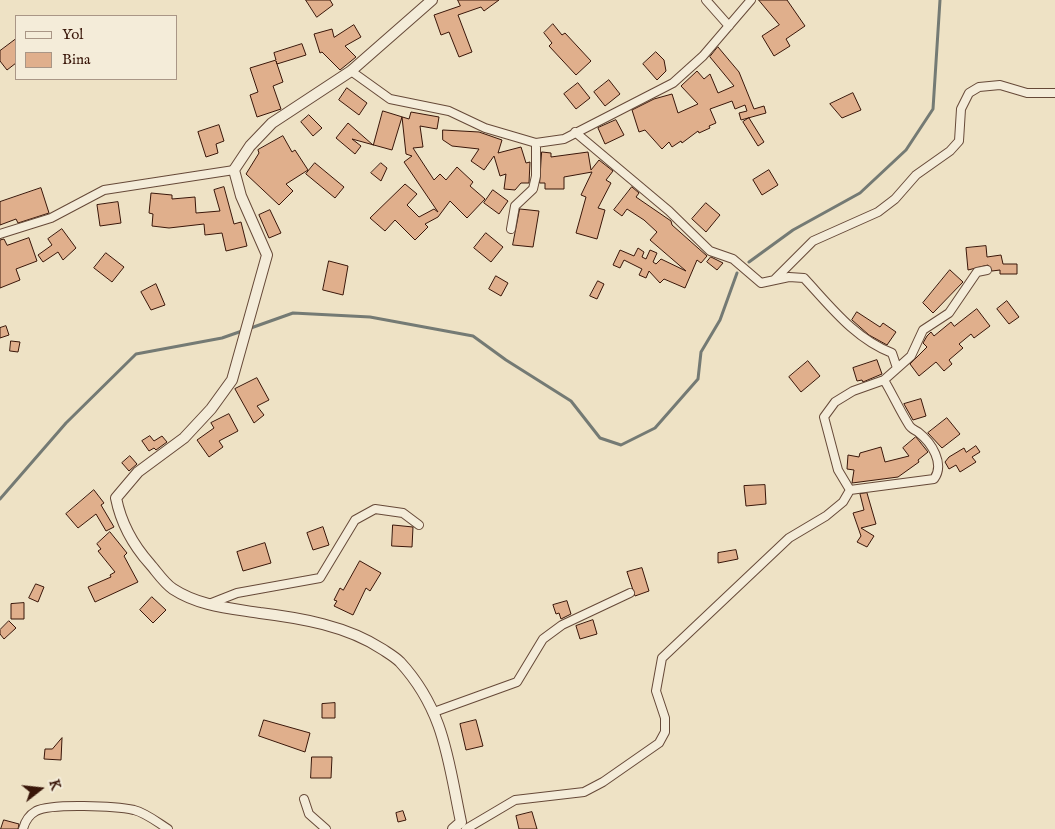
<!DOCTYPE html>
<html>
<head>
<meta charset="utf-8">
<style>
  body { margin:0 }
  #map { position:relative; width:1055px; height:829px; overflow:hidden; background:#eee2c5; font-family:"IM FELL English",serif }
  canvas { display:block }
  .legend { position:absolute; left:15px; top:15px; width:162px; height:65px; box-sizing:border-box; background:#f4ecd9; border:1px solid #a99686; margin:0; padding:6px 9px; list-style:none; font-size:15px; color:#391609 }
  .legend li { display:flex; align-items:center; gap:10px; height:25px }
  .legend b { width:25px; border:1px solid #a99686 }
  .north { position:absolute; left:15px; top:764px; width:50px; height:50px; -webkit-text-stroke:4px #f4ecd9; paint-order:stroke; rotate:74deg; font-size:14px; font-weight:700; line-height:20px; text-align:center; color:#391609 }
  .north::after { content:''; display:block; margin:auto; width:18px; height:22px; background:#391609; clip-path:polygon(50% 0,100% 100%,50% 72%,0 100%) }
</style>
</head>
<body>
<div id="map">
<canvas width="1055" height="829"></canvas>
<ul class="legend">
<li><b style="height:6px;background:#f4ecd9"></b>Yol</li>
<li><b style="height:14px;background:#e0af8c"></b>Bina</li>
</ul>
<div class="north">K</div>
</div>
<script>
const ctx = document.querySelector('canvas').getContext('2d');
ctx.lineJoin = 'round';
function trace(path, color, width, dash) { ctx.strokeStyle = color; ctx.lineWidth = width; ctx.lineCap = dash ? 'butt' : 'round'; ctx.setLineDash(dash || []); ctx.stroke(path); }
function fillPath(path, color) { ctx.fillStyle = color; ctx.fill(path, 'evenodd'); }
const stream = new Path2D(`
  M749 262 793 230 860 193 906 150 933 109 940 0
  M248 329 293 313 370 317 473 336 506 360 571 401 600 438 621 445 655 428 698 379 701 352 720 320 737 273
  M0 499 66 423 136 354 222 338 242 331`);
const building = new Path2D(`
  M306 0H330L333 5 317 17Z
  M458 0H499L484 11 481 7 458 15 472 52 459 57 449 32 441 35 434 15 460 6Z
  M759 0H787L805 26 786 39 790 46 774 56 762 36 779 25Z
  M553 24 562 35 565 33 591 61 576 75 549 46 552 43 544 33Z
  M354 25 361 37 345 46 356 57 340 70 322 52 320 53 314 34 332 29 334 37Z
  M16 39V63L7 70 0 61V51Z
  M302 44 306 55 277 64 276 61 283 82 273 86 281 109 257 117 250 95 258 92 250 68 276 60 274 53Z
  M718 47 739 72 754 109 764 106 766 113 741 120 739 113 747 111 745 105 735 109 732 101 710 109 716 123 709 126 710 128 699 133 698 131 682 143 681 141 672 147 669 142 662 149 645 130 639 132 632 110 654 99 672 94 678 113 698 104 681 86 697 71 704 79 710 74 718 93 734 86 710 57Z
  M656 52 664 60 666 71 657 80 643 64Z
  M609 80 620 94 605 106 594 92Z
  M578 83 590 98 576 109 564 94Z
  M347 88 367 103 359 115 339 100Z
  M853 93 861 110 842 118 830 104Z
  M383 111 409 119 411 112 439 117 437 129 420 126 423 147 413 148 434 180 440 174 446 180 457 167 473 182 470 186 485 199 467 218 450 201 438 217 425 224 428 227 415 240 395 220 385 231 370 218 405 184 417 194 407 205 419 217 434 209 438 212 404 162 412 156 406 154 402 117 392 150 352 139 361 146 355 154 336 138 348 123 373 145Z
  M309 115 322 128 313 136 301 122Z
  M749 118 764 142 758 146 743 122Z
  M616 120 624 135 605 144 598 128Z
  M219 125 224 141 216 144 218 153 206 157 198 132Z
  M443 130 479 132 502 140 498 153 521 147 526 163 530 162 529 183H521L515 190 504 189 506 174 500 176 494 156 484 170 471 161 479 149 452 146 443 140Z
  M283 136 292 152 295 150 308 170 286 184 293 191 279 205 246 174 259 153 258 150Z
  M542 152 551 153V157L588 152 591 170 599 160 613 171 606 180 611 183 598 208 605 210 597 239 576 233 586 197 581 195 592 172 564 177V189H545V183H540Z
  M315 163 344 187 335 198 306 174Z
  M381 163 387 168 381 181 371 173Z
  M769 170 778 185 762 195 753 180Z
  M224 187 234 224 241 222 247 246 226 251 222 233 205 235 204 224 169 228 152 226 153 214 149 213 151 193 172 195V199L195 197 196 213 220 211 214 190Z
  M632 187 639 193 636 197 671 221 672 225 707 256 701 263 697 260 685 288 664 279 660 283 649 271 646 278 639 275 642 269 624 260 620 268 613 265 620 250 634 256 638 248 644 252 642 257 646 259 650 250 657 253 653 262 656 264 661 259 686 271 650 240 657 232 644 220 627 209 622 216 614 210Z
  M41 188 49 213 18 223 16 219 0 225V202Z
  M493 190 508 201 499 214 484 203Z
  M118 202 121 223 100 226 97 205Z
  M706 203 720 215 706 232 692 219Z
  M520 209 539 211 533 247 513 245Z
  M270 210 281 233 269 238 259 215Z
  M62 229 76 248 63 260 58 252 43 262 38 255 52 245 48 239Z
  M486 233 503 247 491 262 474 248Z
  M29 238 37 261 16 269 20 280 0 288V240L4 239 7 245Z
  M986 246 987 257 1001 255 1003 264H1017V274H1000V270L992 271 988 265 968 270 966 248Z
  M106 253 124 267 112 282 94 268Z
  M711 257 723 263 717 270 707 262Z
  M329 261 348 266 343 295 323 290Z
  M950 270 963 282 933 313 923 303Z
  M496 276 508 283 501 296 489 289Z
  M598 281 604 284 597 299 590 296Z
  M156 284 165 305 151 310 141 292Z
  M1007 301 1019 317 1009 324 997 309Z
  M977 309 990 326 974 338 971 334 959 344 963 348 949 360 952 364 944 371 936 362 919 376 910 364 927 347 923 343 927 336 931 332 934 336 951 322 954 326Z
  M857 312 880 327 883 323 896 332 887 345 869 335 852 320Z
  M6 326 9 335 0 338V328Z
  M11 341 20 342 18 352 10 351Z
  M877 360 882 374 863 382 862 380 857 381 853 368Z
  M808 361 820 376 801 392 789 377Z
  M257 378 269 400 257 406 264 415 254 423 235 389Z
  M921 399 926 416 913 420 904 404Z
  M229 414 238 431 219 441 223 447 209 457 197 440 214 428 211 423Z
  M947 418 960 434 942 448 928 433Z
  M150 436 154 441 162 436 167 442 156 450 154 448 149 451 142 441Z
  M916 437 928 452 918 460 919 462 898 477 852 483 854 470 847 469 848 455 859 457 860 453 881 447 885 462 909 456 903 448Z
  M976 446 980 452 972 457 976 462 960 472 956 465 949 469 945 462 949 457 964 448 966 452Z
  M130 456 137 464 129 471 122 463Z
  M765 485 766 504 746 506 744 486Z
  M94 490 104 503 101 505 114 527 106 531 96 514 78 528 66 514Z
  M867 493 876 524 861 528 874 536 867 547 857 542 861 536 853 513 864 510 860 494Z
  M393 525 413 527 412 547 392 546Z
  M323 527 329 545 313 550 307 533Z
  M110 532 127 553 124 556 138 582 95 602 88 587 111 577 110 575 115 572 98 551 101 549 97 544Z
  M265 543 271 563 243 571 237 552Z
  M736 550 738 559 718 563V553Z
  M360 561 381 573 370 591 366 588 353 615 334 606 337 601 334 600 340 588 343 590Z
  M642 568 649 591 635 596 627 572Z
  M36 584 44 587 38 602 29 598Z
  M152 597 166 610 153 623 140 610Z
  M567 601 571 614 561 619 559 613 556 614 553 605Z
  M24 603V619H11V604Z
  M593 620 597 634 580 639 576 626Z
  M9 621 16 628 4 639 0 634V630Z
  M335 703V718H322V704Z
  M264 720 310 733 305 752 259 736Z
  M476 720 483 746 466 750 460 724Z
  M62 738 61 760 44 759 45 749H52Z
  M312 757H332L331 778H311Z
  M403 811 406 820 398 822 396 813Z
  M532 812 537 829H519L516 816Z
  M4 820 19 824 18 829H1Z`);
const minor = new Path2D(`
  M706 0 729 26
  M351 71 390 99 449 111 485 128 536 143 564 139 673 83 703 56 751 0
  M575 132 669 211 710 251 733 259 761 283 789 277 804 278C830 306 855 339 892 353L897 368
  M511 229 515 206 533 189 536 176V143
  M0 234 51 218 104 190 234 170
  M775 279 813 241 878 212 895 199 916 175 950 151 959 141 961 109 969 93 979 87 1000 85 1027 93H1055
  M850 490 934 479C945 464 932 443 918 432 915 430 911 429 909 425 900 411 893 395 884 380
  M209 604 237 593 320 578 355 520 375 509 403 513 419 525
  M434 712 517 682 543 639 562 625 630 593
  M304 799 309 814 326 829
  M23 829C25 821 29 815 36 811 51 803 116 806 134 810 146 813 157 822 168 829
  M466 829 515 800 584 792 603 782 659 743 665 732V718L656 691 662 658 789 538 826 516 843 502 850 490 838 470 824 417 835 402 853 391 884 380 911 356 923 330 949 313 977 272 987 270`);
const tertiary = new Path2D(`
  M432 0 351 71 272 123 250 146 234 170 241 196 267 255 232 380 211 409 184 438 138 472 116 498C121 523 133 545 150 564 157 572 164 583 173 589 199 606 229 608 260 613 301 618 347 626 382 649 388 653 395 657 400 662 445 711 448 761 461 822L453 829`);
trace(stream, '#747a74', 3);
fillPath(building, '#e0af8c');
trace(building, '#391609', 1);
trace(minor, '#664938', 10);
trace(tertiary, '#664938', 12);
trace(minor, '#f4ecd9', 8);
trace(tertiary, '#f4ecd9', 10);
</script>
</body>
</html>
